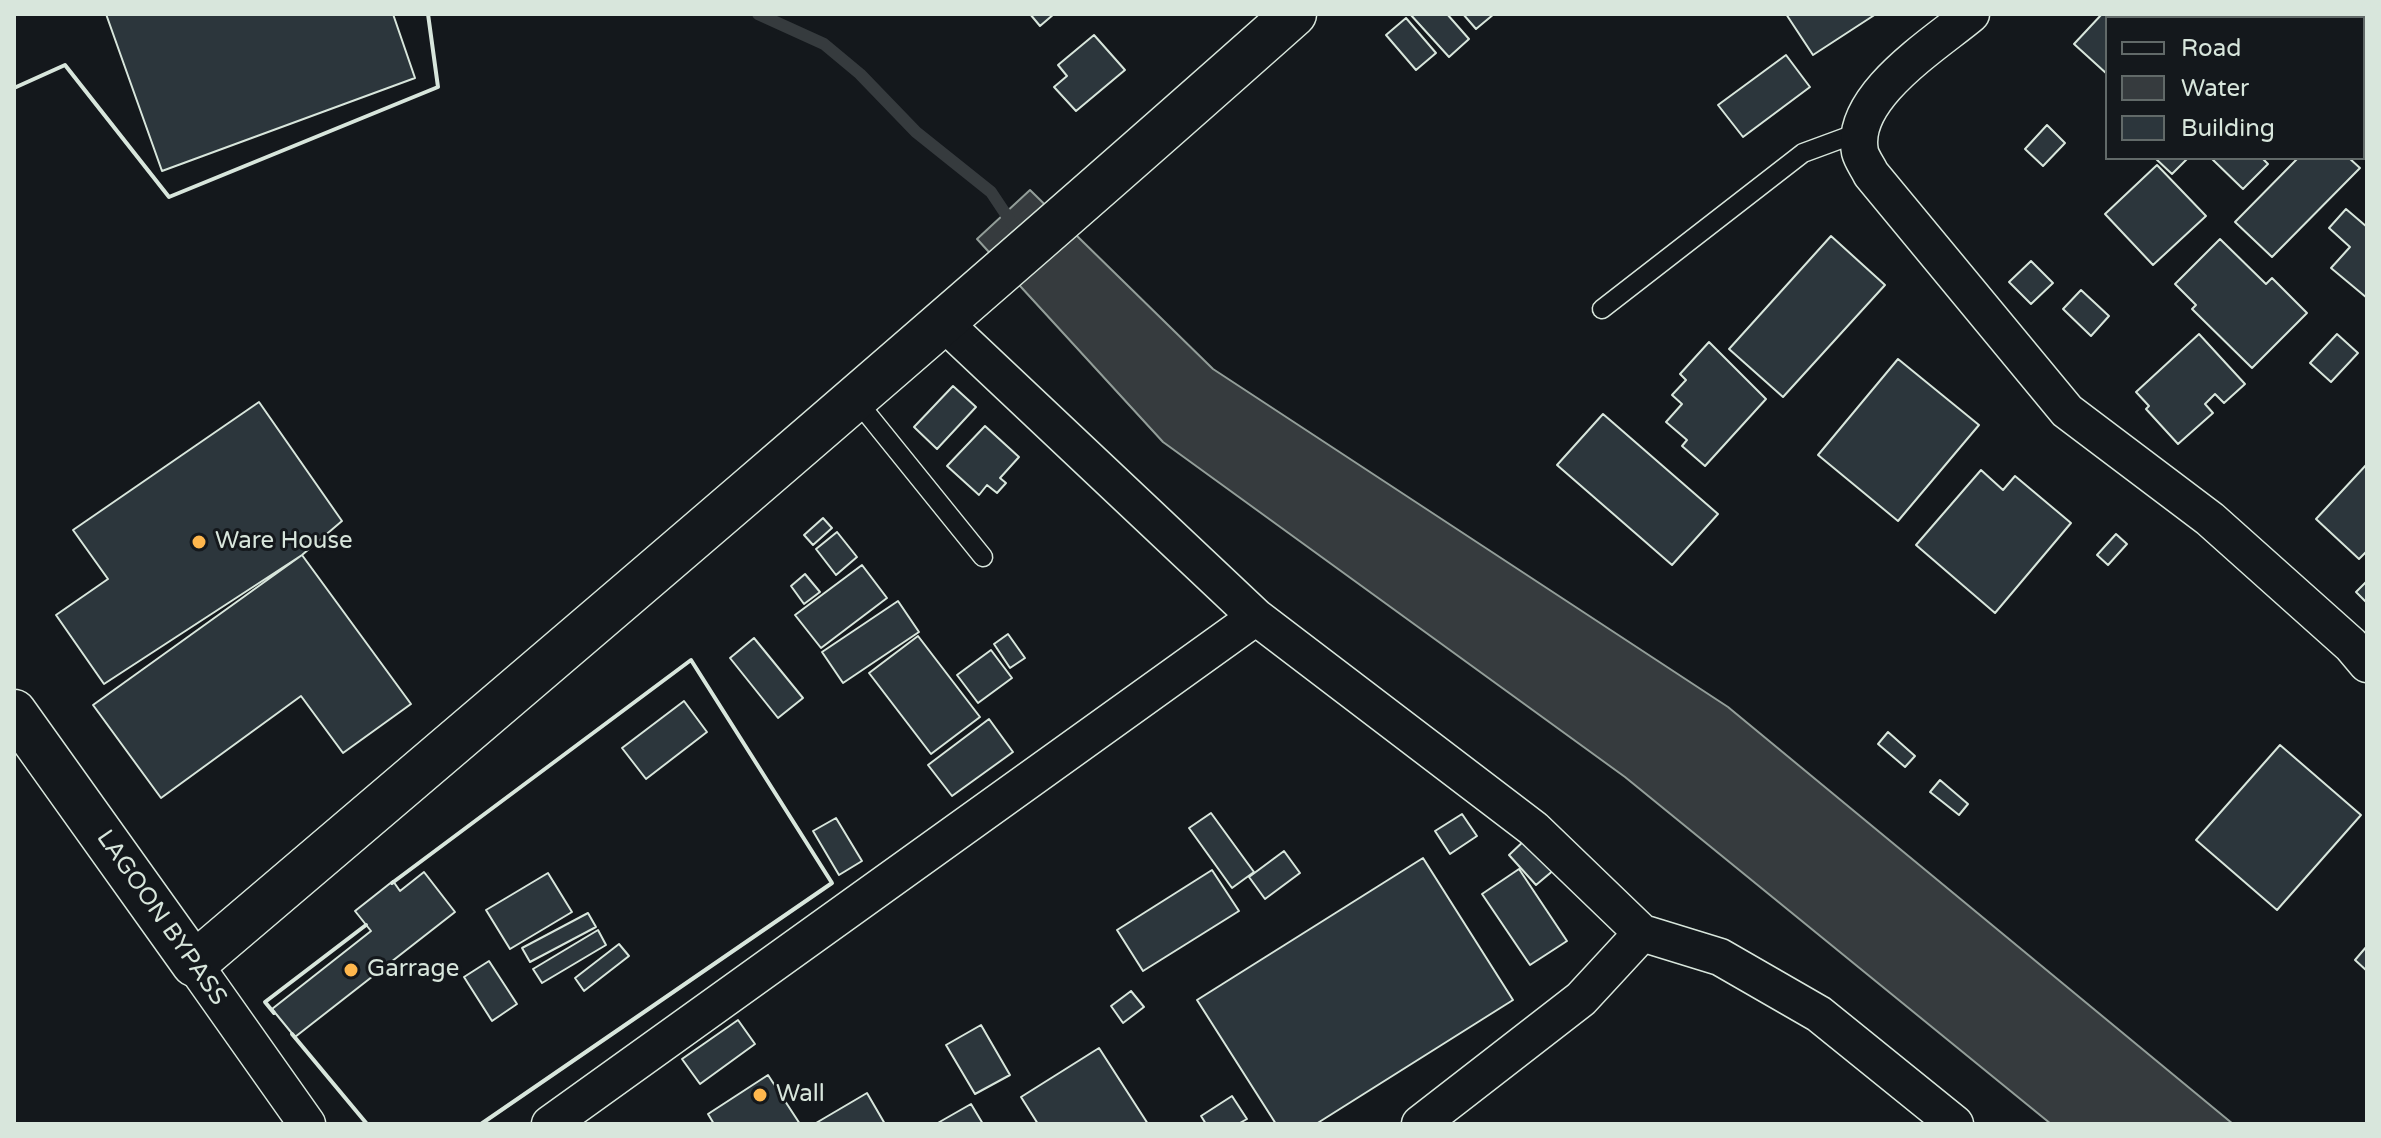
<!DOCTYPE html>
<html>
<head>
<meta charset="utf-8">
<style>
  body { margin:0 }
  #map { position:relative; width:2381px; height:1138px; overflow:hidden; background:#14181c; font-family:"Varela Round",sans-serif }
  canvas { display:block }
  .frame { position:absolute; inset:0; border:16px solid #d8e6dc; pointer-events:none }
  .legend { position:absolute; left:2105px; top:16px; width:260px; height:144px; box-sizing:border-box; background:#14181c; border:2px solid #626a69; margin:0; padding:10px 14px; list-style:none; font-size:24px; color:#d8e6dc }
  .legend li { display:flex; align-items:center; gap:16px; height:40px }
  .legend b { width:40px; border:2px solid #626a69 }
</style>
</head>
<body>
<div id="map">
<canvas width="2381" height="1138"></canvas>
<div class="frame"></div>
<ul class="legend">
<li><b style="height:10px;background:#14181c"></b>Road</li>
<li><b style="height:22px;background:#363b3e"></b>Water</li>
<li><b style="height:22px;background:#2c363c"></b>Building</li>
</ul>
</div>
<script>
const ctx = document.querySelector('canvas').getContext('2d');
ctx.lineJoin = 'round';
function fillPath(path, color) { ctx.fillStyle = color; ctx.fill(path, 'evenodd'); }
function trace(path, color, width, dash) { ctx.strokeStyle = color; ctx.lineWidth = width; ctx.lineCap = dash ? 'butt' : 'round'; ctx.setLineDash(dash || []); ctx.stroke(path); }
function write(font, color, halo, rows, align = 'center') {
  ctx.font = font + ' "Varela Round",sans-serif'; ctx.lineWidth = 6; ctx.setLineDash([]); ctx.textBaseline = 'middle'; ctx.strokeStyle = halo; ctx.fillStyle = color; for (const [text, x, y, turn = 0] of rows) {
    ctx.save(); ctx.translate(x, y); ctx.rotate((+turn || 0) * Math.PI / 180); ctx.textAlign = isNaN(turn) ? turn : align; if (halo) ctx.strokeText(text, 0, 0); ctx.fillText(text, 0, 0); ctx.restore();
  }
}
const water = new Path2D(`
  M1030 190 1213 369 1728 707 2233 1124H2051L1625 777 1163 442 977 239Z`);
const stream = new Path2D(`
  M758 14 824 44 860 74 916 132 991 192 1013 225`);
const building = new Path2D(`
  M106 14H393L415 78 162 171Z
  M1030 14H1054L1040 26Z
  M1410 14H1447L1469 39 1449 57Z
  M1463 14H1494L1476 29Z
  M1786 14H1876L1813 55Z
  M2102 14H2192L2196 18H2107V74L2074 44Z
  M1406 18 1436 53 1416 70 1386 35Z
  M1094 35 1125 70 1076 111 1054 87 1067 76 1058 65Z
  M1786 55 1810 87 1743 137 1718 105Z
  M2047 125 2065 143 2043 166 2025 149Z
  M2155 158H2188L2172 174Z
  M2211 158H2262L2268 164 2243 189Z
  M2298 158H2349L2360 168 2272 257 2235 222Z
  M2157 165 2206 216 2153 265 2105 214Z
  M2346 209 2367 227V298L2331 268 2350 247 2329 228Z
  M1831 236 1885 285 1783 397 1729 349Z
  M2220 239 2266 284 2272 278 2307 313 2252 368 2192 309 2196 305 2175 284Z
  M2031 261 2053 283 2031 304 2009 282Z
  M2081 290 2109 316 2091 336 2063 309Z
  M2199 334 2245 384 2224 403 2215 394 2205 404 2213 413 2178 444 2146 409 2149 406 2136 392Z
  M2337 334 2358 353 2331 382 2310 363Z
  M1709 342 1766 399 1705 466 1682 446 1687 440 1666 422 1682 404 1672 395 1686 380 1680 374Z
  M1898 359 1979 425 1898 521 1818 455Z
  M953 386 976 407 937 449 914 427Z
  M259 402 342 521 302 555 104 684 56 615 108 579 73 530Z
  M1603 414 1718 514 1672 565 1557 465Z
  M985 426 1019 457 1000 478 1006 483 997 493 987 485 979 495 947 466Z
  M2367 464V551L2359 559 2316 519Z
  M1981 470 2003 490 2015 476 2071 523 1995 613 1916 545Z
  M823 518 832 528 813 545 804 535Z
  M837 532 857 557 836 575 816 549Z
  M2116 534 2127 544 2108 565 2097 555Z
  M302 555 411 704 343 753 301 696 161 798 93 705Z
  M862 565 887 598 821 648 795 615Z
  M805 574 820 592 804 604 791 586Z
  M2367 581V603L2356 592Z
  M898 601 919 632 843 683 822 652Z
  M1008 634 1025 658 1010 668 994 644Z
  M918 636 980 717 931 754 869 673Z
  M754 638 803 698 778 718 730 658Z
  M991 650 1012 678 978 703 957 675Z
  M684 701 707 732 646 779 622 748Z
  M989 719 1013 752 952 796 928 765Z
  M1888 732 1915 756 1905 767 1878 744Z
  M2280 745 2361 815 2277 910 2196 840Z
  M1940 780 1968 804 1959 815 1930 792Z
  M1211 813 1254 872 1232 888 1189 828Z
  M1462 814 1477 836 1450 854 1435 831Z
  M836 818 862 861 839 875 813 831Z
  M1527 838 1555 869 1536 885 1509 855Z
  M1284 851 1300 873 1265 899 1249 877Z
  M1423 858 1513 1000 1316 1124H1276L1197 1000Z
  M1519 869 1567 941 1530 965 1482 894Z
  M1212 870 1239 911 1143 971 1117 930Z
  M424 872 455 912 295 1037 272 1009 371 931 355 911 393 881 400 891Z
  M548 873 572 912 510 949 486 910Z
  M588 913 596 927 530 962 522 948Z
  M598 930 606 945 542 983 533 969Z
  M619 944 629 956 584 991 575 978Z
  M2367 946V971L2355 960Z
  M489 961 517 1004 492 1021 464 977Z
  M1131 991 1144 1007 1123 1023 1111 1006Z
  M738 1020 755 1044 700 1084 682 1059Z
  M981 1025 1010 1075 975 1094 946 1045Z
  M1099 1048 1148 1124H1038L1021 1097Z
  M768 1075 800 1124H714L708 1114Z
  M867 1093 885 1124 816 1123Z
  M1232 1096 1247 1119 1238 1124H1206L1201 1116Z
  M971 1104 983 1124H936Z`);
const lane = new Path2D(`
  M1602 309 1803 153 1860 132
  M857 401 983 557`);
const street = new Path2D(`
  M1971 14C1934 45 1849 97 1860 152 1862 160 1868 167 1871 174L2067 411 2210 519 2351 645 2367 664
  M2336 14 2340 18
  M2363 44 2367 49
  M943 322 1256 617 1534 829 1642 933 1581 999 1420 1124
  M1642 933 1720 957 1819 1014 1955 1124
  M194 964 307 1124
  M550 1124 1256 617`);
const secondary = new Path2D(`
  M14 712 194 964C563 650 932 336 1294 14`);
const wall = new Path2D(`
  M14 88 65 65 169 197 438 87 428 14
  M392 883 691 660 832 883 481 1124
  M274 1013 265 1002 366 925
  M292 1034 367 1124`);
const markers = [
  [199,542,8,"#ffb74d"],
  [351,970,8,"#ffb74d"],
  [760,1095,8,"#ffb74d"]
];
const poiNames = [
  ["Ware House",215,542],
  ["Garrage",367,970],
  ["Wall",776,1095]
];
const streetNames = [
  ["LAGOON BYPASS",161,918,55]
];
fillPath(water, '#363b3e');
trace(water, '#939e99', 2);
trace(stream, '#363b3e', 12);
fillPath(building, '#2c363c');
trace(building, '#d8e6dc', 2);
trace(lane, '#d8e6dc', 21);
trace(street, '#d8e6dc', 39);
trace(secondary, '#d8e6dc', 47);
trace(lane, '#14181c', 18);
trace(street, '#14181c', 36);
trace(secondary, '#14181c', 44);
trace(wall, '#d8e6dc', 4);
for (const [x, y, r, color] of markers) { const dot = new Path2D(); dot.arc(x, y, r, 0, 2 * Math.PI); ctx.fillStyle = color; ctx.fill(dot); trace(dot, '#14181c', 3); }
write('24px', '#d8e6dc', '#14181c', poiNames, 'left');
write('24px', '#d8e6dc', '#14181c', streetNames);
</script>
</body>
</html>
